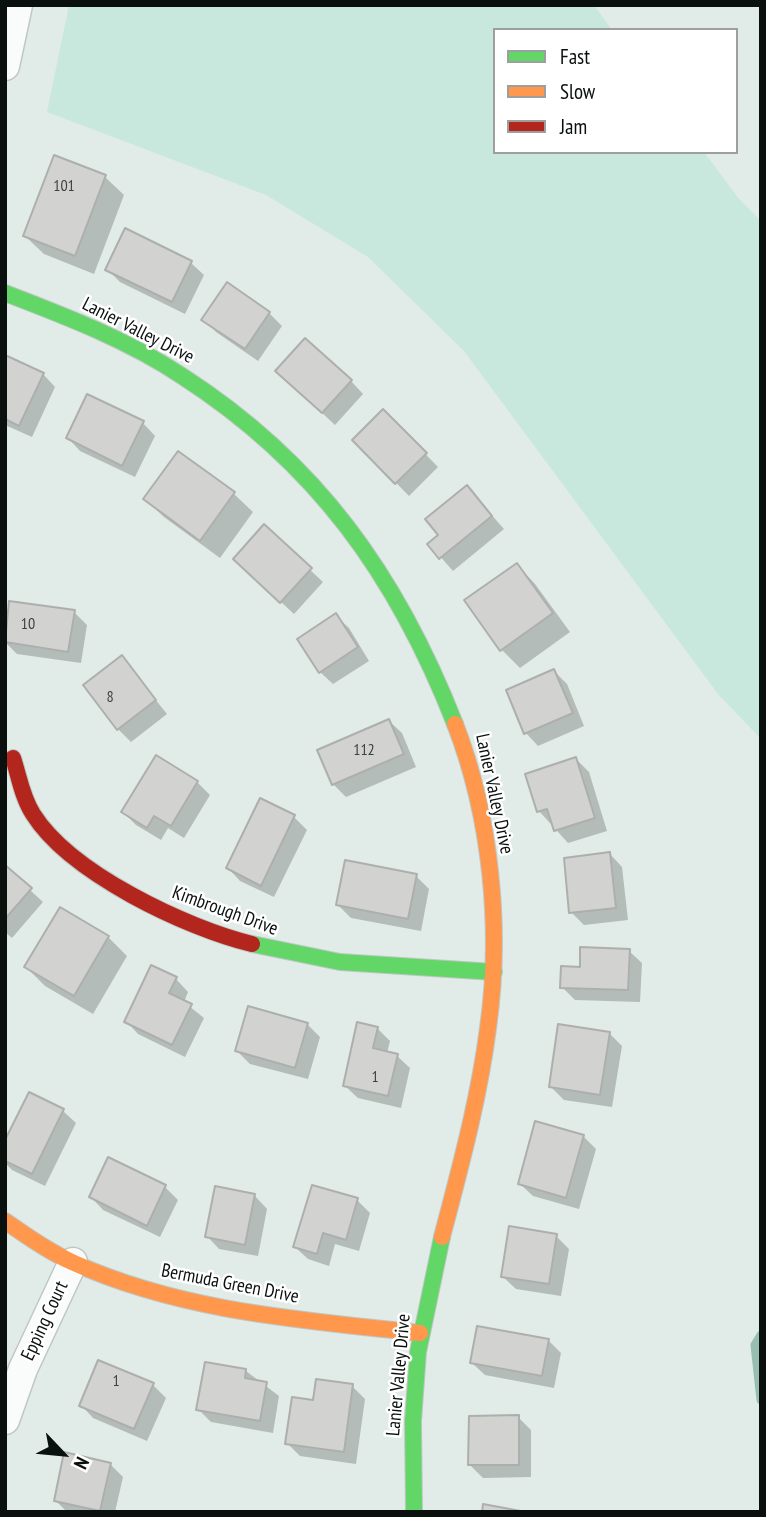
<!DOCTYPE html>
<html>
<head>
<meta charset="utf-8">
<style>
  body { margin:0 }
  #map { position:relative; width:766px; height:1517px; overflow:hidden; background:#e1ebe8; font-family:"PT Sans Narrow",sans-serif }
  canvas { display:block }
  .frame { position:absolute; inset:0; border:7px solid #0a100e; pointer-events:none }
  .legend { position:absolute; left:493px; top:28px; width:245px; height:126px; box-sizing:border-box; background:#fff; border:2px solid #9d9f9f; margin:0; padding:9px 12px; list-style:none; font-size:21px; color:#0a100e }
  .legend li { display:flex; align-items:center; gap:14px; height:35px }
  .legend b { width:35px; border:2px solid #9d9f9f }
  .north { position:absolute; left:28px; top:1419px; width:70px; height:70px; -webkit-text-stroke:5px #fff; paint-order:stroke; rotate:116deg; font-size:19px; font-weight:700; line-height:28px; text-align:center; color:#0a100e }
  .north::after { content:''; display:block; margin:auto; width:24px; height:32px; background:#0a100e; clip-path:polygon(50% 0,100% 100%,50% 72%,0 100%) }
</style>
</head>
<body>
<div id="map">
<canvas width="766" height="1517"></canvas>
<div class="frame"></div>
<ul class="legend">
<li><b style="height:9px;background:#63d668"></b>Fast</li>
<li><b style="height:9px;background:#ff974d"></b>Slow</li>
<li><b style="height:9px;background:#b3261e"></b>Jam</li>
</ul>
<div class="north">N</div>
</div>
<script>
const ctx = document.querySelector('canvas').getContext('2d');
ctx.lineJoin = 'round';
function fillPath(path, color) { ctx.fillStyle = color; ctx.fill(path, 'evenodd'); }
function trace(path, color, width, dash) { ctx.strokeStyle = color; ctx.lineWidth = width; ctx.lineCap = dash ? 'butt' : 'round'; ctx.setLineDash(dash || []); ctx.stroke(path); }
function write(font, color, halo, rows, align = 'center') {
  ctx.font = font + ' "PT Sans Narrow",sans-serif'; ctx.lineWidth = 5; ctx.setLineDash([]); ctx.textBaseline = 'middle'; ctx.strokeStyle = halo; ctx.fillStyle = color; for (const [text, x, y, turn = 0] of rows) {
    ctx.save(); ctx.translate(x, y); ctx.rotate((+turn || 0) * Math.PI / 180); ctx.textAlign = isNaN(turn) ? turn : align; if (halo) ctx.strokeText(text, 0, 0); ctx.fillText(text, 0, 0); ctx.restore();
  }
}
const green = new Path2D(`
  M69 5H594L612 30H495V152H704L739 199 761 221V739L718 694 464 351 368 257 266 195 47 112Z`);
const shadow = new Path2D(`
  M105 177 124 195 94 274 44 254 25 236Z
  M126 231 191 263 204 275 185 314 120 282 107 269Z
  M269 313 282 326 258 361 216 332 204 319Z
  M5 357 43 374 55 387 32 437 5 425Z
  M351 381 363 394 335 425 290 383Z
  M383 411 438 467 409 496 354 440Z
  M143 423 155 436 135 477 80 451 68 438Z
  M178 453 234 494 253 512 220 558 164 517 145 499Z
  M467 487 504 529 453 571 429 544 440 535Z
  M264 527 323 582 294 614 248 571Z
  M517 565 535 584 570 632 520 668 501 649Z
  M10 603 74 612 87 625 81 663 17 654 5 642Z
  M336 616 349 628 369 661 333 684 320 672Z
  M122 658 167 714 131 742 118 729Z
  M554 671 567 684 584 726 538 746 526 733Z
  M389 721 402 733 416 767 346 797 333 784 319 751Z
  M157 757 197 782 210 795 184 838 168 828 161 840 136 825 123 812Z
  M576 759 589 772 607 831 568 843 539 811Z
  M294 817 307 830 274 897 240 881 228 868Z
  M610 854 622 867 628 920 584 925 571 912Z
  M5 867 43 902 12 938 5 932Z
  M416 876 429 889 421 931 351 918 338 905Z
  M108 937 127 956 93 1014 45 986 26 967Z
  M629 951 642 963 640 1002 575 1000 562 987Z
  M176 979 188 992 184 1002 204 1018 185 1057 138 1034 126 1021Z
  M307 1024 320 1037 308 1079 250 1064 237 1051Z
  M377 1028 390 1041 387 1053 397 1056 410 1068 401 1108 358 1098 345 1086Z
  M609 1033 622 1046 612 1107 564 1100 551 1087Z
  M63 1111 76 1123 45 1186 12 1170 5 1163V1144Z
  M583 1136 596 1149 579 1209 533 1196 520 1184Z
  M109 1159 165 1187 178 1200 160 1237 103 1210 91 1197Z
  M255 1196 267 1209 258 1256 219 1249 207 1236Z
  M357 1200 370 1213 359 1251 335 1244 329 1266 308 1259 295 1247Z
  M556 1236 569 1249 561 1296 516 1289 503 1277Z
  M548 1340 561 1353 554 1388 485 1375 472 1363Z
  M246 1371 279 1396 273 1433 211 1422 198 1409Z
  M153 1385 166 1398 147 1441 93 1418 81 1405Z
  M352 1386 365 1399 356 1464 300 1456 287 1443 314 1402Z
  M518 1417 531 1430V1477L483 1478 470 1465Z
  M110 1464 123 1477 115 1512H67L56 1501Z`);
const stream = new Path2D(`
  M761 1335 755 1345 761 1400`);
const building = new Path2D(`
  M54 155 106 175 75 256 23 236Z
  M125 228 192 261 172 302 105 270Z
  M227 282 270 312 245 349 201 320Z
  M305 338 352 380 322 413 275 371Z
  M5 355 44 373 19 426 5 419Z
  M87 394 144 421 122 466 66 438Z
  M383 409 427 453 395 484 352 440Z
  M178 451 235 492 200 541 143 499Z
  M467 485 492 516 439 559 427 544 438 535 425 519Z
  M264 524 312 568 280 603 233 559Z
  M517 563 553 613 500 651 464 600Z
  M9 601 75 610 68 652 5 642Z
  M336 613 358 647 319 673 297 639Z
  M122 655 156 700 117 730 83 685Z
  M554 669 573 713 524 734 506 690Z
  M389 719 404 754 332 785 317 750Z
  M156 755 198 781 171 826 154 816 147 828 121 812Z
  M576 757 595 818 554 831 547 809 537 812 525 774Z
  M260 798 295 815 261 886 226 868Z
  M610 852 616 908 569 913 564 858Z
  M345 860 417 874 408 919 336 905Z
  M5 865 32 888 5 919Z
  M60 907 109 936 74 996 24 967Z
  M580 947 630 949 628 990 560 988 561 966 580 967Z
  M151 965 177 977 169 993 192 1004 172 1045 124 1022Z
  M248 1006 308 1023 295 1068 235 1051Z
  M357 1022 378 1027 373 1048 398 1054 388 1096 343 1086Z
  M558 1024 610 1032 600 1095 549 1087Z
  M29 1092 64 1109 32 1174 5 1161V1140Z
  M535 1121 584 1135 566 1198 518 1184Z
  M108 1157 166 1185 147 1226 89 1197Z
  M312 1185 358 1198 346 1240 323 1233 317 1254 293 1247Z
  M215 1186 255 1194 245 1245 205 1237Z
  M509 1226 557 1234 549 1284 501 1277Z
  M477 1326 549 1339 542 1376 470 1363Z
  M98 1360 154 1383 134 1429 79 1406Z
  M205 1362 246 1369 245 1378 267 1382 260 1421 196 1410Z
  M316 1379 353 1384 344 1452 285 1444 292 1397 313 1400Z
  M519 1415V1465H468L469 1416Z
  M64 1452 111 1463 100 1511 54 1501Z
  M483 1504 526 1512H482Z`);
const street = new Path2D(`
  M5 66 18 5
  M5 1420 23 1369 73 1262`);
const fast = new Path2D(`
  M5 293C65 316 128 340 182 376 317 463 397 576 455 724
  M252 944 340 962 494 972
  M414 1512 413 1421 418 1352 442 1237`);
const slow = new Path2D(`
  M5 1221C27 1236 49 1252 74 1263 183 1312 303 1320 420 1333
  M442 1237C460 1168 479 1099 488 1028 502 929 491 817 455 724`);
const jam = new Path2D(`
  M13 758C19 776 22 797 33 814 70 873 186 928 252 944`);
const numberNames = [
  ["101",64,186],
  ["10",28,624],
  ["8",110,697],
  ["112",364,750],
  ["1",375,1077],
  ["1",116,1381]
];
const streetNames = [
  ["Lanier Valley Drive",138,331,27],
  ["Lanier Valley Drive",494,794,78],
  ["Kimbrough Drive",225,911,20],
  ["Bermuda Green Drive",230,1284,11],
  ["Epping Court",45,1321,-65],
  ["Lanier Valley Drive",399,1375,-85]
];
fillPath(green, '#c8e8de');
fillPath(shadow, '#0003');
trace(stream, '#97beb1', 9);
fillPath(building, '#d2d3d0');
trace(building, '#adafac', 2);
trace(street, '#bfc7c4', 31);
trace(fast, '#bfc7c4', 18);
trace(slow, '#bfc7c4', 18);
trace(jam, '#bfc7c4', 18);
trace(street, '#fafcfc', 28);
trace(fast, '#63d668', 16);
trace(slow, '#ff974d', 16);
trace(jam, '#b3261e', 16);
write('16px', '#3d4240', null, numberNames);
write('19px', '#0a100e', '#fff', streetNames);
</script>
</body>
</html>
